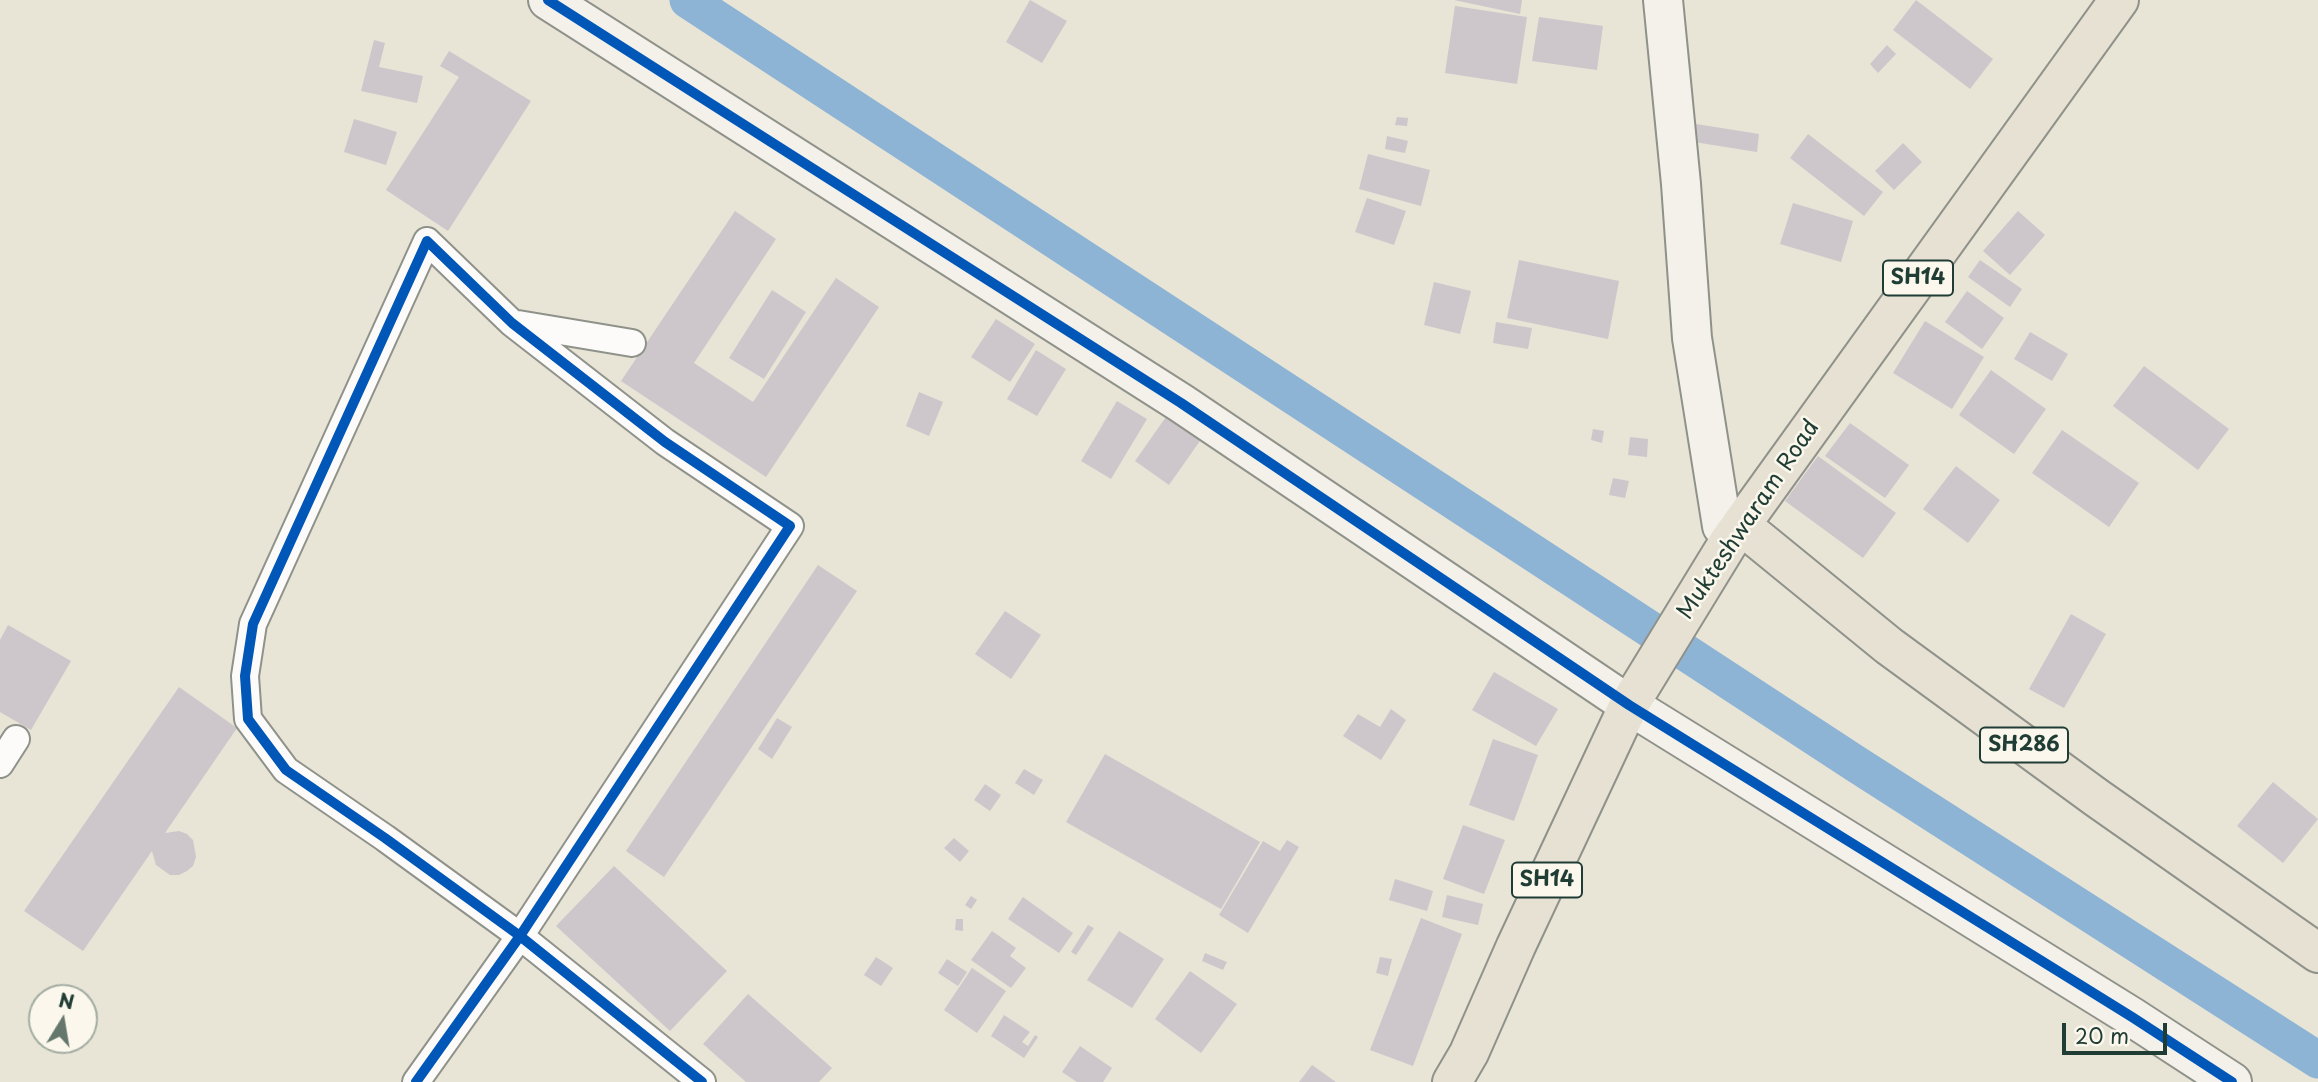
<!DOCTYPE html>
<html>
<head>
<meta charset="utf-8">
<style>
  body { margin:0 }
  #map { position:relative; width:2318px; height:1082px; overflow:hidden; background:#e8e4d6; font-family:"Playpen Sans",sans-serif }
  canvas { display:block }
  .north { position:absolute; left:28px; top:984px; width:70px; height:70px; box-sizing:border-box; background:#fbf7ec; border:2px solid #a3ada2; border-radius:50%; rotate:11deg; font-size:19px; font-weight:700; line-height:28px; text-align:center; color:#1f3d34 }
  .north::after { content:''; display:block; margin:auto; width:24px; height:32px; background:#65776d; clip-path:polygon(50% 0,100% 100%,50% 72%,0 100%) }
  .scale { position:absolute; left:2062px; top:1023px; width:105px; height:32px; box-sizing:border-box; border:4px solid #1f3d34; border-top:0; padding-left:9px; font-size:21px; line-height:24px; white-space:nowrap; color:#1f3d34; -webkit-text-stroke:5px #fbf7ec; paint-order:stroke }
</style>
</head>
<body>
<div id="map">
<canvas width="2318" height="1082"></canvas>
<div class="north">N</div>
<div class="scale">20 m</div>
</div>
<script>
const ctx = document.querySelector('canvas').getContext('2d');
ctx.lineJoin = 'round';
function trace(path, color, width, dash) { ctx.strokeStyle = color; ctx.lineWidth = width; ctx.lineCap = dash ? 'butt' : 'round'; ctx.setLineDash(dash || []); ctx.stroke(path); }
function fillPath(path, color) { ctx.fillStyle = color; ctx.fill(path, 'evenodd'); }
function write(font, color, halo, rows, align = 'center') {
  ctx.font = font + ' "Playpen Sans",sans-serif'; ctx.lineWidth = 5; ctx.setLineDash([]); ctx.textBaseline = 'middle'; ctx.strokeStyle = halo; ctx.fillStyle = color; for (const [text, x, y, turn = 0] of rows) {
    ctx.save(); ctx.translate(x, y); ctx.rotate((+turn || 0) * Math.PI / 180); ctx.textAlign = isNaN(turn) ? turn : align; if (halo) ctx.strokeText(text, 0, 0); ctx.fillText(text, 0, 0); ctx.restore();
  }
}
const canal = new Path2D(`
  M688 0 1856 764 2318 1060`);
const building = new Path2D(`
  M1030 0 1067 21 1042 63 1006 42Z
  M1454 0H1522L1520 14Z
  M1916 0 1993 59 1970 89 1893 30Z
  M1455 6 1527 17 1517 84 1445 73Z
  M1539 17 1603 26 1597 70 1532 61Z
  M374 40 385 43 379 67 423 76 417 103 361 91Z
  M1887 45 1896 54 1878 73 1870 64Z
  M449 51 531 101 448 231 386 190 459 77 440 66Z
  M1397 117 1408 118 1407 126 1395 125Z
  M354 119 397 132 386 165 344 152Z
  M1696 124 1759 134 1757 152 1694 142Z
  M1808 134 1883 192 1864 216 1790 158Z
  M1387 136 1408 141 1405 153 1385 149Z
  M1903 143 1922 162 1894 190 1875 171Z
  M1368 154 1430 170 1421 206 1359 189Z
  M1367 198 1406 211 1394 245 1355 232Z
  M1793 203 1853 221 1841 262 1780 244Z
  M735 211 776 239 694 363 753 402 836 278 879 307 766 477 621 381Z
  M2018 211 2045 235 2010 275 1983 251Z
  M1519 260 1619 281 1608 339 1507 318Z
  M1980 260 2022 289 2010 307 1968 277Z
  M1434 282 1471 291 1460 334 1424 325Z
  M772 290 806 312 764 379 729 358Z
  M1967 291 2004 318 1982 349 1945 322Z
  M996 319 1035 344 1010 382 971 357Z
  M1925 321 1984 357 1952 409 1893 373Z
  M1496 322 1532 328 1528 349 1493 343Z
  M2030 332 2068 354 2052 381 2014 359Z
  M1036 350 1066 369 1037 416 1007 399Z
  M2144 366 2229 429 2198 470 2113 406Z
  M1991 370 2046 409 2014 454 1959 415Z
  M919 392 943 402 929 436 906 426Z
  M1117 401 1147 419 1111 479 1081 461Z
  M1168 414 1202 438 1169 485 1135 461Z
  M1850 423 1909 465 1885 498 1825 456Z
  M1593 429 1604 431 1602 443 1591 440Z
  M2062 430 2139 483 2109 527 2032 473Z
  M1630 437 1648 439 1647 457 1628 455Z
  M1818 456 1896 513 1863 558 1785 501Z
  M1956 466 2000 500 1968 543 1923 509Z
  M1613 478 1629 481 1625 498 1609 495Z
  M818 565 857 591 664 877 626 851Z
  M1005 611 1041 635 1011 679 975 654Z
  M2071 614 2106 634 2064 708 2029 689Z
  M8 625 71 661 31 730 0 712V640Z
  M1494 672 1558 709 1536 746 1472 710Z
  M179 687 237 728 165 833 179 831 187 834 193 840 196 857 193 866 187 871 179 875H170L156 865 152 851 83 951 24 911Z
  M1391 709 1406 720 1381 760 1343 736 1358 714 1380 727Z
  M777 718 792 727 772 759 758 749Z
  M1493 739 1538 755 1514 821 1469 805Z
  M1105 754 1260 842 1221 909 1066 822Z
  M1024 769 1043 780 1034 795 1015 783Z
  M2273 782 2318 819 2283 863 2237 826Z
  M985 784 1001 795 990 811 974 800Z
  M1463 825 1505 840 1484 894 1443 879Z
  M954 838 969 851 960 862 944 848Z
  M1287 840 1299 847 1248 933 1219 915 1263 841 1280 851Z
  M614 866 727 971 670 1031 556 926Z
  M1395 879 1433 891 1427 911 1389 900Z
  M1447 895 1483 904 1478 925 1442 917Z
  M971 896 977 900 971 909 965 905Z
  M1023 897 1073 933 1059 953 1008 919Z
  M1421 918 1462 934 1413 1066 1370 1050Z
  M956 919H963V931L955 930Z
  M1088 925 1094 928 1076 955 1071 952Z
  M992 931 1016 948 1010 956 1026 968 1011 988 971 960Z
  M1119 931 1164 959 1132 1008 1087 980Z
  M1205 953 1227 962 1223 970 1202 961Z
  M876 957 893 968 881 986 864 975Z
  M1380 957 1392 959 1388 976 1376 973Z
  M947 959 967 972 958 986 938 973Z
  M972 968 1006 991 977 1033 944 1010Z
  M1190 971 1237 1004 1201 1053 1155 1019Z
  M748 994 832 1068 819 1082H746L703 1044Z
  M1004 1015 1030 1032 1022 1042 1028 1046 1035 1035 1038 1037 1024 1058 991 1036Z
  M1080 1046 1112 1068 1103 1082H1077L1062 1072Z
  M1312 1065 1336 1082H1299Z`);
const street = new Path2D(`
  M518 324 632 343
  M0 764 16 739
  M416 1082 520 936 790 526 665 442 512 323 427 241 253 624 245 676 248 719 286 770 385 838 520 936 702 1082`);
const secondary = new Path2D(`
  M548 0 1181 403 1629 705 2132 1017 2232 1082
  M1663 0 1681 184 1692 338 1722 526 1734 535`);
const primary = new Path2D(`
  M1742 523 1753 535 1889 646 2097 798 2318 953
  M1452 1082 1469 1053 1516 946 1629 705 1730 540 2119 0`);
const cycleway = new Path2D(`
  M548 0 1181 403 1629 705 2132 1017 2232 1082
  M416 1082 520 936 790 526 665 442 512 323 427 241 253 624 245 676 248 719 286 770 385 838 520 936 702 1082`);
const shields = [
  [1918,278,70],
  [2024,745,88],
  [1547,880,70]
];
const shieldNames = [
  ["SH14",1918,278],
  ["SH286",2024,745],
  ["SH14",1547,880]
];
const streetNames = [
  ["Mukteshwaram Road",1749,520,-56]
];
trace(canal, '#8db4d5', 37);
fillPath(building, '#cdc7cc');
trace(street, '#8f928a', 30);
trace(secondary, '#8f928a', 42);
trace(primary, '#8f928a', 42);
trace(street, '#fcfbf9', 26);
trace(secondary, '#f3f1ea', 38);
trace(primary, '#e7e1d4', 38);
trace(cycleway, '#0057b8', 10);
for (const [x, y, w] of shields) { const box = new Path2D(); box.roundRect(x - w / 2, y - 17.5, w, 35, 5); ctx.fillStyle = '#fbf7ec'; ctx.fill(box); trace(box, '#1f3d34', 2); }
write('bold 21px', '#1f3d34', null, shieldNames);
write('23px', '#1f3d34', '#fbf7ec', streetNames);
</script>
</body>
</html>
